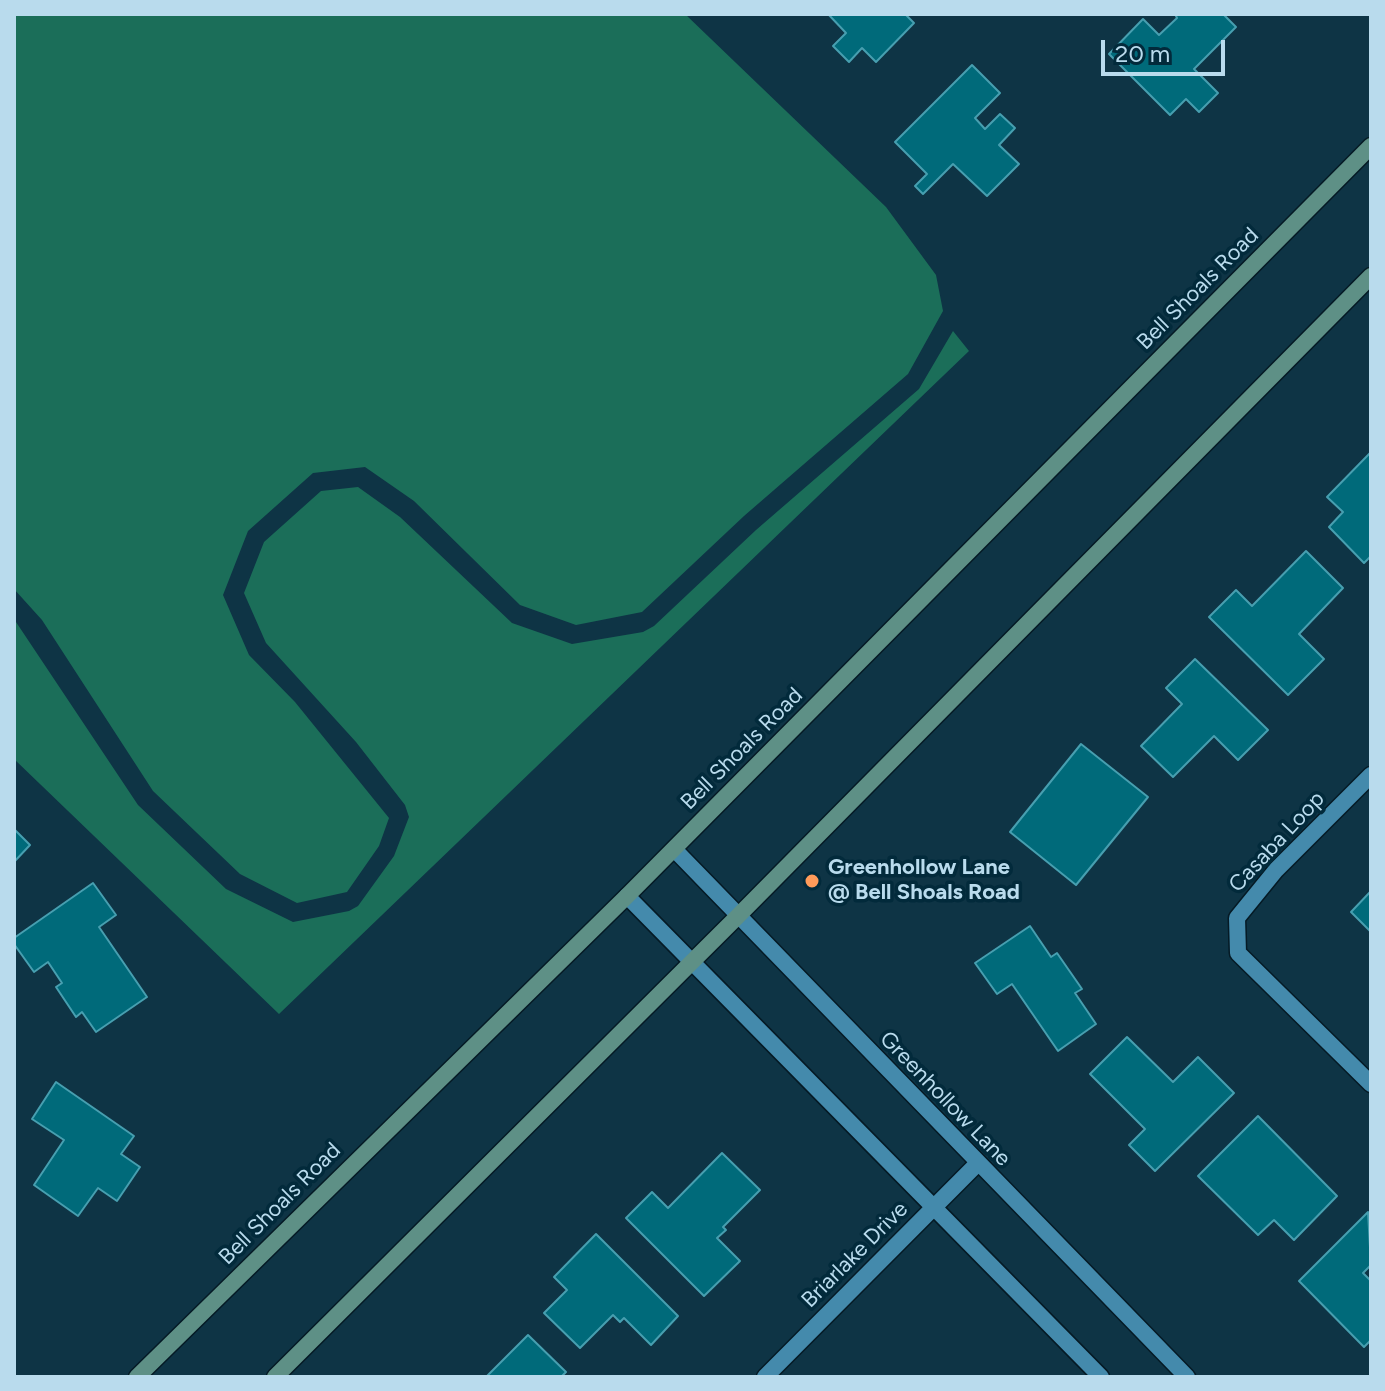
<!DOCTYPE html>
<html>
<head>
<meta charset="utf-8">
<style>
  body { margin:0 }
  #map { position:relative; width:1385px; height:1391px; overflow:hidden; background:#0e3445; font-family:Figtree,sans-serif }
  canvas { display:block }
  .frame { position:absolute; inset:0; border:16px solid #b9dbed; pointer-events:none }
  .scale { position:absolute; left:1101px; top:40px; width:124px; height:36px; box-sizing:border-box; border:4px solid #b9dbed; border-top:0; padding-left:10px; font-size:24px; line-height:28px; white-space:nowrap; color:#b9dbed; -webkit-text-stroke:6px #022a3b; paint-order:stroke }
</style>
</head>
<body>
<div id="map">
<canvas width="1385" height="1391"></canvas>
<div class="frame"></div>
<div class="scale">20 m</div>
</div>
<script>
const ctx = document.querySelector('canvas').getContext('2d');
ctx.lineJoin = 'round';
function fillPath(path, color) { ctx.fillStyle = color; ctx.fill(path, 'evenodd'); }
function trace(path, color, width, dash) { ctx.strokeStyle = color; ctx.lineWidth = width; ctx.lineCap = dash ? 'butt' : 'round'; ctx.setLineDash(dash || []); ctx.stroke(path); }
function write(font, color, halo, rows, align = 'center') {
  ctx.font = font + ' Figtree,sans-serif'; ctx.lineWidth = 7; ctx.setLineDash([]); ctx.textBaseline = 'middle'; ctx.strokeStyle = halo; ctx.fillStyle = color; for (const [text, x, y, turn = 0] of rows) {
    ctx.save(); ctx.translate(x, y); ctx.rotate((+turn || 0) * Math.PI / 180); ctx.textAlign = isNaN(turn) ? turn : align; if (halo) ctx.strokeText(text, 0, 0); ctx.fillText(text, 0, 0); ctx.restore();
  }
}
const water = new Path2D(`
  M14 14H685L886 207 936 275 943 311 908 374 744 516 642 612 576 625 520 605 414 501 365 467 313 473 248 531 223 595 249 655 295 702 389 818 379 846 347 892 297 903 240 874 153 791 42 620 14 589Z
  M953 331 969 351 279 1014 14 759V619L138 805 226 889 293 922 349 911 358 906 394 856 409 817 405 805 356 742 266 643 244 593 264 542 321 491 358 487 400 517 512 623 572 644 643 632 654 626 756 530 919 389Z`);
const building = new Path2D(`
  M828 14H905L914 23 876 62 862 48 849 62 833 46 846 33Z
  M1223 14 1236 27 1194 69 1218 93 1199 112 1186 99 1170 115 1109 54 1143 19 1159 35 1177 18 1175 14Z
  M972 65 1000 93 975 118 985 129 1000 114 1015 128 999 145 1019 164 987 196 953 164 923 194 915 186 927 174 895 142Z
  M1371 452V556L1364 563 1329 527 1343 512 1327 497Z
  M1306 551 1343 588 1299 634 1324 659 1288 695 1209 617 1236 590 1252 606Z
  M1195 659 1268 730 1238 760 1214 736 1173 777 1141 746 1182 704 1166 688Z
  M1081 744 1148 797 1076 885 1010 832Z
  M14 829 30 845 14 862Z
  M93 883 116 915 99 927 147 997 96 1032 82 1012 76 1017 56 987 62 983 48 962 34 972 14 944V938Z
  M1371 891V932L1351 912Z
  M1030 926 1051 957 1057 953 1082 989 1075 993 1096 1024 1058 1051 1012 984 997 994 975 963Z
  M1127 1037 1173 1082 1198 1057 1234 1093 1155 1171 1129 1145 1145 1129 1090 1074Z
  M56 1082 134 1136 121 1154 140 1167 117 1201 98 1188 78 1216 34 1185 64 1140 32 1119Z
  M1258 1116 1337 1196 1294 1240 1274 1220 1258 1235 1198 1176Z
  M722 1153 760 1190 723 1227 726 1230 717 1238 740 1261 704 1296 626 1218 652 1192 668 1208Z
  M1368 1212 1371 1265 1363 1273 1371 1281V1340L1364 1347 1299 1281Z
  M596 1234 678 1316 651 1345 624 1318 620 1322 613 1315 580 1348 544 1313 567 1290 554 1277Z
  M528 1335 566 1372 561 1377H486Z`);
const minor = new Path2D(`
  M1371 775 1276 870 1237 918 1238 953 1371 1084
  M765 1377 977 1164`);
const tertiary = new Path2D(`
  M674 849 1187 1377
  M627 896 1101 1377`);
const secondary = new Path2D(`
  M137 1377 627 896 1371 146
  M275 1377 738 916 1371 276`);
const markers = [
  [812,881,8,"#ff9b5a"]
];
const streetNames = [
  ["Bell Shoals Road",1198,289,-45],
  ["Bell Shoals Road",742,749,-45],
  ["Casaba Loop",1277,842,-47],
  ["Greenhollow Lane",945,1099,46],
  ["Bell Shoals Road",280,1204,-45],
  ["Briarlake Drive",855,1255,-45]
];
const poiNames = [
  ["Greenhollow Lane",828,868],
  ["@ Bell Shoals Road",828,893]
];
fillPath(water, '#1b6e59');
fillPath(building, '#006a7a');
trace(building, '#479fb0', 2);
trace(minor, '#051a25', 19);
trace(tertiary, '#051a25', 19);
trace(secondary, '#051a25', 19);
trace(minor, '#448aac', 16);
trace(tertiary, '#448aac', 16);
trace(secondary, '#5e9086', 16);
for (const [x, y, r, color] of markers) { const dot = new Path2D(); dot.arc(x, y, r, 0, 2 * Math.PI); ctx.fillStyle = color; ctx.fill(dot); trace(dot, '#022a3b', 3); }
write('22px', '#b9dbed', '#022a3b', streetNames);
write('bold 22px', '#b9dbed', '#022a3b', poiNames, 'left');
</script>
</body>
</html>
